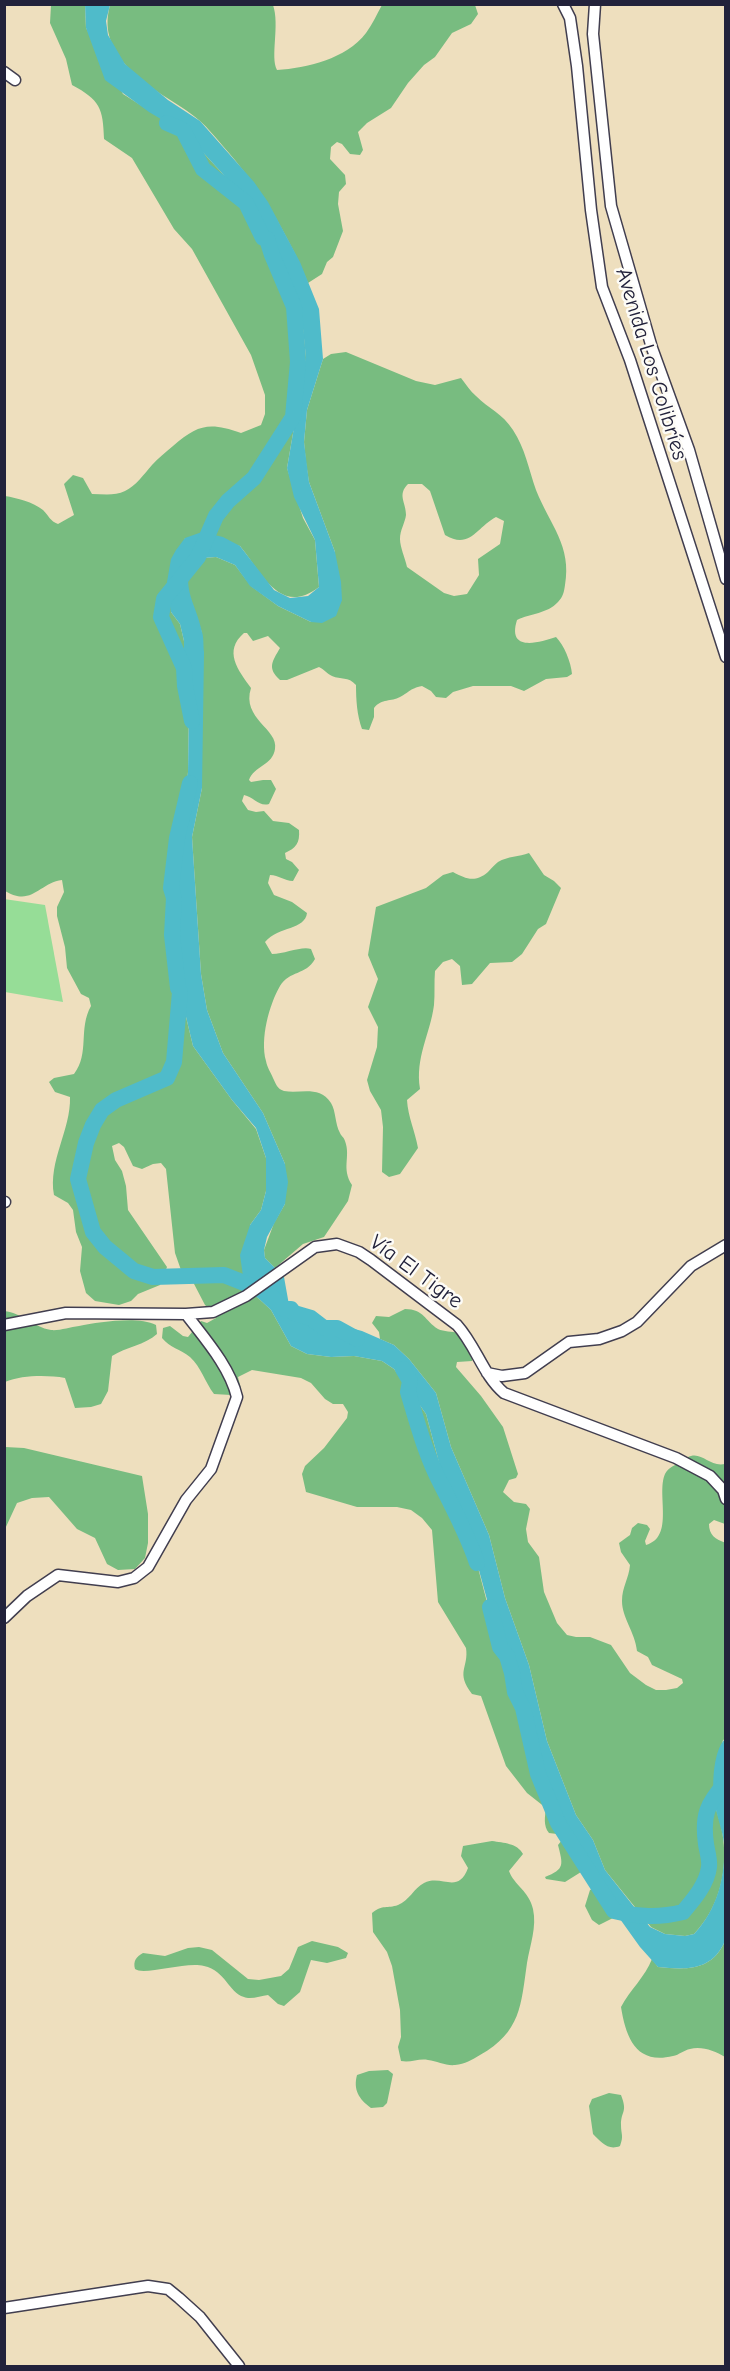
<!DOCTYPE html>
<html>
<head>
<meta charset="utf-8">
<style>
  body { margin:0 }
  #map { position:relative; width:730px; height:2371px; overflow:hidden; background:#eedfbe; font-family:"Comic Neue",sans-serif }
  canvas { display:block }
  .frame { position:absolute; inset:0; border:6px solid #22223b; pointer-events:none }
</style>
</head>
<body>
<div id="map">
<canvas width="730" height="2371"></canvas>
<div class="frame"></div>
</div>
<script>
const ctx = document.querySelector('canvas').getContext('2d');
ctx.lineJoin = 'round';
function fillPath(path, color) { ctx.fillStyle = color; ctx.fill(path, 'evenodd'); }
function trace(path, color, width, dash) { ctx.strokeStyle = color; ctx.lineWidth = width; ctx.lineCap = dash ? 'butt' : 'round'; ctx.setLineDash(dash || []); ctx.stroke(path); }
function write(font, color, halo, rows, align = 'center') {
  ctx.font = font + ' "Comic Neue",sans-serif'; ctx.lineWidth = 5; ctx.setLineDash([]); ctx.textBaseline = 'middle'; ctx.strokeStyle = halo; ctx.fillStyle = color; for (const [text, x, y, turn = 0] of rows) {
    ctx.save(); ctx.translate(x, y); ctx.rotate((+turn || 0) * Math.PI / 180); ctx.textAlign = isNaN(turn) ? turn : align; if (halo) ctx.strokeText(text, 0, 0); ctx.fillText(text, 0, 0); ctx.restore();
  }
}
const green = new Path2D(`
  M4 899 45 905 63 1002 5 992Z`);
const forest = new Path2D(`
  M51 5H85L86 28 123 94 186 134 221 172 246 203 267 239 285 272 301 309 306 358 287 468 303 518 315 540 319 587C280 617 262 573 240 546L185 538 171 612 180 624 184 641V668L189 701 188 772 172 935 180 992 193 1046 232 1100 256 1129 266 1158V1191L261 1210 250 1225 257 1297 271 1310 291 1346 307 1354 331 1357 354 1356 382 1361 394 1369 426 1414 447 1492 471 1541 494 1629 512 1673 535 1758 559 1825 557 1834 549 1833C543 1826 545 1816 546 1808L527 1793 506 1766 481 1696 472 1694C455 1672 469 1668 466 1648L438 1602 432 1530 422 1518 411 1510 397 1507H357L306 1492 302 1474 305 1466 324 1448 347 1418 348 1412 343 1404H333L325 1399 311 1383 301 1378 252 1370 238 1377 241 1389 231 1395 214 1394C205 1382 201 1367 190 1357 180 1349 170 1348 162 1338L163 1328 170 1326 183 1336 188 1337 201 1321 207 1323 216 1318 213 1312 205 1305 193 1282 181 1270 175 1253 166 1169 161 1163 153 1164 142 1169 133 1166 124 1147 119 1143 112 1146 115 1160 122 1171 126 1186 128 1210 167 1267 160 1285 138 1294 131 1301 119 1305 95 1301 86 1293 80 1271 82 1247 76 1232 73 1210 68 1203 54 1195C48 1161 71 1130 70 1097L55 1092 49 1082 54 1078 74 1074C90 1053 78 1029 91 1006L89 998 81 994 67 968 65 947 57 916V907L64 892 62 880C39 883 32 907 5 891V496C17 498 33 502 43 510 49 516 50 521 58 524L74 515 64 484 73 475 83 478 92 494C103 494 115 496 125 491 136 486 144 474 152 465 158 458 166 452 173 446 198 424 210 422 241 433L261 425 265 414V395L251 355 192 249 174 229 132 158 104 139C103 108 100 100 72 85L66 59 50 23Z
  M110 5H273C280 25 270 57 277 70 307 68 346 59 366 33 372 25 377 14 382 5H475L478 14 471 24 452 33 435 57 424 65 408 83 391 108 367 123 358 132 363 150 360 155 350 154 342 144 337 142 331 147 330 159 345 175 346 184 339 192 338 204 343 231 333 257 327 262 322 274 308 283C286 230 260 188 222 145 215 137 208 128 200 121 177 101 144 88 124 63 109 44 104 28 110 5Z
  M346 352 416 381 435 385 461 378C466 384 470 391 476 396 489 409 502 413 513 430 525 448 529 470 536 490 550 525 572 546 565 585 564 592 563 597 558 602 547 614 531 613 517 620 507 652 538 643 556 637 564 645 571 662 572 674L567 677 546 679 524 691 511 686H473L453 692 446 698 436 697 431 691 422 686C409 689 411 691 400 697 391 702 382 698 374 708V717L369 730 362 729C357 715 356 700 356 685 348 676 341 680 332 676 327 674 324 669 319 667L287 680H280C267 668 272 662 280 648L268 636 253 641 247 633H244C223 651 238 670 251 688 241 719 279 729 275 749 273 765 254 766 249 780L251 782 263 780H271L276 789 269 804C259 807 254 797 244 795L242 801 248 810 256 812 264 811 273 821 289 823 299 830C300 843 296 848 285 853L286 859 292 862 299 870 293 881C284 881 279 875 270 875L268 883 274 895 292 902 307 913C305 930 279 926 265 942L272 954C285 954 301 946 311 949L315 959C305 976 290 970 280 986 269 1005 260 1039 266 1061 267 1067 271 1073 273 1078 276 1084 277 1089 284 1091 301 1094 319 1085 331 1103 336 1111 335 1124 340 1133 341 1136 344 1137 345 1141 351 1157 341 1168 352 1185L348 1201 324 1237 303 1244 275 1268 265 1258 264 1250 274 1223 285 1204V1164L263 1113 223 1053 207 1010 201 974 192 837 202 788V633L187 589V573L191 559 216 557 235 565 251 586 278 606 311 622 335 552 309 482 306 463 304 442 307 410 323 359 331 354ZM408 484H422L430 491 445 535C470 550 477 527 496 517L504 521 500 544 478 559 479 575 467 594 454 596 444 593 407 567C405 558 400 547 400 539 400 530 405 523 406 515 406 502 397 495 408 484Z
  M529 853 544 875 554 881 561 888 546 924 538 929 522 954 512 962 490 963 472 984 462 985 460 966 452 959 443 962 435 971C434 982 435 994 434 1005 430 1035 415 1057 420 1089L407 1100C408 1117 415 1131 418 1148L400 1174 389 1177 382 1172 383 1127 381 1110 370 1091 367 1080 377 1047 378 1027 368 1007 378 979 368 955 376 907 426 888 443 875 453 872C466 879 475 883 488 872 491 869 494 865 498 862 508 856 519 857 529 853Z
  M405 1309C424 1309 425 1321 438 1329 444 1332 452 1331 458 1333L473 1354 472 1361 457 1362 456 1367 481 1396 503 1427 518 1474 516 1478 509 1480 503 1492 514 1502 526 1504 530 1509 526 1529 528 1542 539 1557 544 1592 557 1623 567 1635 576 1637H590L611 1645 630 1673 646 1685 656 1690H666L677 1688 683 1683 682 1679 652 1665 648 1657 637 1651C635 1632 622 1618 622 1601 622 1587 629 1578 630 1565L621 1552 619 1543 630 1535 632 1528 638 1523 647 1525 650 1529 645 1541 646 1545C675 1537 656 1494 665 1474 668 1468 673 1466 679 1463 683 1461 686 1457 691 1456 703 1453 710 1467 725 1464V1524L714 1520 709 1524C709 1535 715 1539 726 1543V1739L723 1740C718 1759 713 1776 714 1795 714 1807 720 1819 722 1831 729 1868 720 1907 694 1934L685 1936 665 1934 651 1927 605 1870 593 1840 576 1815 547 1741 529 1665 505 1598 489 1535 451 1447 436 1393 409 1359 394 1345 380 1339 379 1332 372 1323 376 1316 389 1317Z
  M4 1311C23 1313 33 1327 51 1330 59 1331 70 1327 79 1326 99 1322 138 1316 156 1325L157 1334C145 1345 126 1347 112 1356L108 1391 101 1404 91 1407 75 1408 65 1378C47 1375 22 1375 5 1382Z
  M5 1447 24 1448 142 1476 148 1514V1543L145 1558 135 1569 118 1570 107 1564 95 1538 77 1529 49 1497 32 1498 17 1503 5 1529Z
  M566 1835 594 1878H588L581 1872 565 1882 546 1879 545 1877C565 1869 563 1865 558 1845Z
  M492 1841C504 1843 517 1843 523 1854L509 1871C514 1885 529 1891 533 1909 537 1927 530 1945 527 1963 521 2005 521 2032 480 2055 472 2060 465 2064 455 2065 446 2066 437 2061 428 2060 419 2058 411 2063 401 2061L398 2047 401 2037 400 2010 392 1966 387 1952 373 1932 372 1913C383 1904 387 1909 398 1905 409 1901 414 1888 424 1883 442 1874 458 1895 468 1868L461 1856 463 1846Z
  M599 1886 614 1911 613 1918 599 1925 592 1920 585 1906 590 1890Z
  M312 1941 338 1947 348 1953 346 1958 327 1963 311 1960 300 1992 284 2006 278 2004 268 1995C261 1996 250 2000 244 1997 228 1992 226 1971 204 1966 186 1961 144 1976 135 1969 133 1961 136 1957 143 1953L165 1956 188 1948 199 1947 212 1950 248 1979 259 1980 281 1976 289 1969 298 1947Z
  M725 1941V2057C715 2051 702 2046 690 2049 684 2050 679 2055 673 2056 636 2065 626 2038 621 2007 630 1990 645 1977 652 1959L658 1967C687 1970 712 1971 725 1941Z
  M388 2070 393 2074 387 2103 383 2107 371 2108C359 2099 353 2090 357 2075L369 2071Z
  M609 2093 621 2095C628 2113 621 2110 621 2125 621 2135 624 2135 620 2146 608 2151 601 2142 593 2134L589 2106 592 2099Z`);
const water = new Path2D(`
  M85 5H110L106 21 108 35 125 64 168 100 200 121 254 182 268 202 300 262 319 309 323 359 307 410 304 442 309 482 335 552 341 582 342 600 336 616 322 623 311 622 278 606 250 586 235 565 216 557 191 559C182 592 196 603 202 632 204 638 203 645 204 652L202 788 192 837 201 974 207 1010 223 1053 263 1113 285 1164 288 1182 285 1204 267 1237 264 1250 265 1258 284 1277 289 1305 304 1323 318 1328 347 1327 362 1331 394 1345 409 1359 436 1393 451 1447 489 1535 505 1598 529 1665 547 1741 576 1815 593 1840 605 1870 650 1927 665 1934 685 1936 694 1934C717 1910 726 1876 724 1843 722 1827 715 1813 714 1797 712 1781 714 1750 725 1739V1941C712 1971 687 1970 658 1967L640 1947 610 1905 558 1823 535 1758 507 1656 495 1629 471 1541 447 1492 426 1414 394 1369 382 1361 354 1356 331 1357 307 1354 291 1346 271 1310 257 1297 243 1276 240 1255 250 1225 261 1210 266 1191V1158L256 1128 232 1100 193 1046 180 992 172 935 175 853 188 772 189 701 184 668V641L180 624 171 612 167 582 171 559 176 550 185 538 202 532 223 537 240 546 274 590 290 598 308 596 319 587 315 540 294 497 287 468 306 358 301 309 285 272 267 239 246 203 221 172 186 134 149 112 105 80 86 28Z`);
const river = new Path2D(`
  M167 123 183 130 203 169 246 203 263 238 267 239 272 255 294 307 298 362 293 417 254 478 228 501 216 516 198 557 164 599 161 617 184 668 185 686 192 721
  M190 783 177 838 171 888 174 898 172 935 178 988 180 992 174 1062 167 1078 116 1100 102 1110 93 1125 86 1143 78 1179 93 1232 105 1247 134 1271 153 1277 224 1275 257 1288 272 1297 284 1309H291L294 1313 311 1318 324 1328H337L357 1339
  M403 1369 410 1381 408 1392C417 1422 426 1456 441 1484 454 1509 468 1536 477 1563
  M490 1607 500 1647 507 1656 512 1673 515 1692 523 1708 538 1774 558 1823 614 1911C639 1917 659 1918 683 1912 694 1899 707 1884 709 1867 710 1860 707 1851 706 1844 702 1816 707 1803 726 1783`);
const minor = new Path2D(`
  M563 4 570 18 577 66 591 210 602 287 630 360 726 657
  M595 4 593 34 611 206 652 348 689 450 726 579
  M4 72 15 80
  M4 1202H5
  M4 1325 66 1313 186 1314 213 1312 246 1296 315 1247 337 1244 359 1252 371 1260 457 1325C476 1346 483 1375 504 1393L676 1458 710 1476 723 1490 726 1499
  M487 1373 502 1376 525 1373 569 1342 599 1339 622 1331 637 1322 691 1266 726 1245
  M4 1618 27 1596 58 1575 118 1582 134 1578 148 1567 186 1500 211 1469 237 1397C230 1367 205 1339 186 1314
  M4 2308 148 2286 168 2289 179 2298 200 2317 239 2366`);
const streetNames = [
  ["Avenida Los Colibríes",651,364,73],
  ["Vía El Tigre",416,1272,36]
];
fillPath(green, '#96dd97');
fillPath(forest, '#78bc80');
fillPath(water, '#4fbbca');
trace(river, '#4fbbca', 16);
trace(minor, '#413e4f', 13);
trace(minor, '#fff', 10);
write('22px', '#22223b', '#fdfcf7', streetNames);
</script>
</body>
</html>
